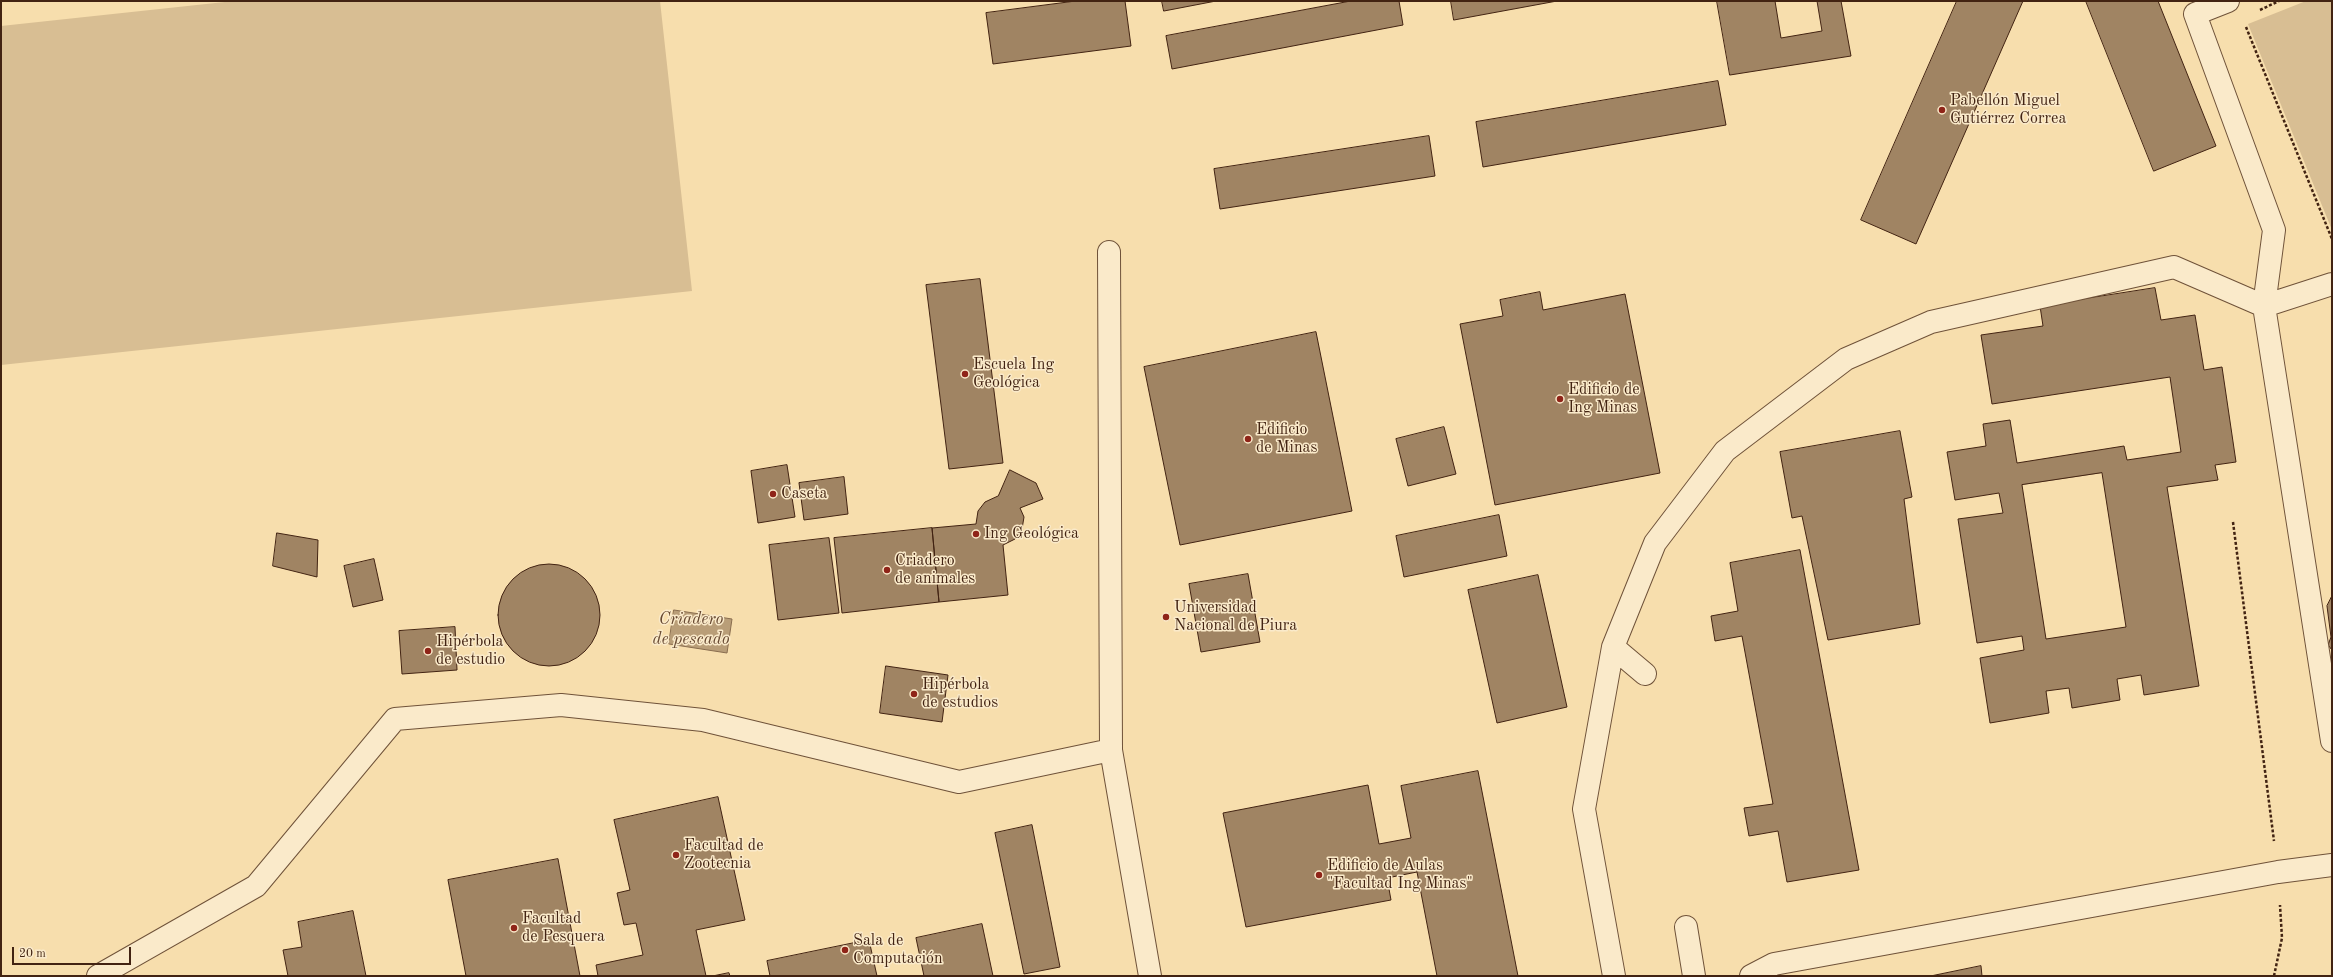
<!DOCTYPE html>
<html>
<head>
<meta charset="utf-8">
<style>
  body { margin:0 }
  #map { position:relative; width:2333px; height:977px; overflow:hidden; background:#f7dead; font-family:"Old Standard TT",serif }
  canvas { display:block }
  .frame { position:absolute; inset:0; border:2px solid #422312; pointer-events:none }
  .scale { position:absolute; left:12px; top:947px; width:119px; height:18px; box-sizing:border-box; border:2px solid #422312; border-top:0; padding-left:5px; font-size:12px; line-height:14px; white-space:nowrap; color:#422312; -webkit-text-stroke:3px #faeaca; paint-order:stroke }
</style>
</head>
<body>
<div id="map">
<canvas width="2333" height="977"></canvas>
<div class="frame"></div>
<div class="scale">20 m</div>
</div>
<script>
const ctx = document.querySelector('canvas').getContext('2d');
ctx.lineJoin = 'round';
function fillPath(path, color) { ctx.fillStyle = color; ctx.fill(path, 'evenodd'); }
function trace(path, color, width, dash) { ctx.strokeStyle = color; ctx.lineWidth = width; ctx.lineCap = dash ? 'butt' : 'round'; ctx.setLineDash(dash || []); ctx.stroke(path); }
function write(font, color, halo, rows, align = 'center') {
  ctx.font = font + ' "Old Standard TT",serif'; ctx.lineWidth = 3; ctx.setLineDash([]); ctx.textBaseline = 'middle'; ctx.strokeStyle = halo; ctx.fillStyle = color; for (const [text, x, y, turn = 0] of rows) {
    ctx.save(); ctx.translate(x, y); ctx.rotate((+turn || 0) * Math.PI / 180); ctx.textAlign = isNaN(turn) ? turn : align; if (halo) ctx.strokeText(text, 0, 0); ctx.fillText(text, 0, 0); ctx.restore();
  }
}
const green = new Path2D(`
  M234 1H660L692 291 1 365V26Z
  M2306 1H2332V230L2248 24Z`);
const water = new Path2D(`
  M674 610 732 619 727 653 669 644Z`);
const building = new Path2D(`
  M1076 1H1125L1131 46 993 64 986 13Z
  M1162 1H1216L1164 11Z
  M1351 1H1399L1403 25 1172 69 1166 36Z
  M1451 1H1557L1454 20Z
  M1717 1H1775L1781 38 1822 31 1817 1H1841L1851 56 1730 75Z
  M1957 1H2023L1916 244 1861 220Z
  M2086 1H2158L2216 146 2154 171Z
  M1718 81 1726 125 1483 167 1476 122Z
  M1429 136 1435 176 1220 209 1214 169Z
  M980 279 1003 463 949 469 926 285Z
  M2155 288 2161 320 2195 315 2204 370 2222 367 2236 462 2215 465 2218 480 2167 487 2199 686 2144 695 2141 675 2117 679 2120 700 2072 708 2069 688 2046 691 2049 713 1990 723 1980 658 2024 650 2022 636 1977 643 1958 519 2003 513 1999 493 1955 500 1947 452 1986 446 1983 424 2010 420 2017 463 2124 446 2127 460 2181 452 2170 377 1992 404 1981 335 2043 326 2040 306ZM2102 473 2126 627 2046 639 2022 485Z
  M1540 292 1543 310 1625 294 1660 473 1495 505 1460 324 1503 316 1500 300Z
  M1316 332 1352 511 1180 545 1144 367Z
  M1444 427 1456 474 1408 486 1396 439Z
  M1900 431 1912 497 1904 499 1920 624 1828 640 1802 516 1792 518 1780 452Z
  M787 465 795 517 758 523 751 471Z
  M1010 470 1036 483 1043 499 1020 508 1024 517 1022 529 1015 539 1003 545 1008 595 939 602 932 528 976 524 978 511 985 502 998 496Z
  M844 477 848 514 804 520 799 483Z
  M1499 515 1507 556 1404 577 1396 536Z
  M932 528 939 602 842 613 834 538Z
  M277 533 318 540 317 577 273 566Z
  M829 538 839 613 778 620 769 545Z
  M1800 550 1859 870 1787 882 1778 831 1749 836 1744 808 1773 804 1742 636 1715 641 1711 616 1738 611 1730 563Z
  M374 559 383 600 353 607 344 566Z
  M498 615a51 51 0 1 1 102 0a51 51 0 1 1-102 0Z
  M1248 574 1260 642 1201 652 1189 584Z
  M1538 575 1567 707 1497 723 1468 590Z
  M2332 596V650L2328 645 2331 637 2327 606Z
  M455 627 457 670 402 674 399 631Z
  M886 666 948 675 942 722 880 713Z
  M1478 771 1518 976H1437L1417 872 1387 878 1391 900 1246 927 1223 813 1368 785 1379 844 1411 838 1401 786Z
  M718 797 745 920 696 930 706 976H598L596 965 643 955 636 923 624 925 617 893 630 890 614 820Z
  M1032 825 1060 967 1024 974 995 833Z
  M558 859 580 976H466L448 880Z
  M353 911 366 976H288L283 950 302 947 298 922Z
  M982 924 993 976H924L916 938Z
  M869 940 877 976H770L767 961Z
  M1981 966 1982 976H1931Z
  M729 973 730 976H713Z`);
const path = new Path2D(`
  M2260 10 2279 1
  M2246 27 2332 239
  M2233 522 2274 841
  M2274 976 2282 938 2280 905`);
const lane = new Path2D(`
  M2228 1 2195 14 2274 230 2264 306 2332 741
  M1109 252 1111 750 1150 976
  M1613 647 1645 674
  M1686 927 1694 976
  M98 976 256 886 395 719 561 705 703 720 959 782 1111 750
  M1614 976 1584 809 1613 647 1655 543 1725 451 1846 359 1931 322 2174 267 2264 306 2332 284
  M1751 976 1774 964 2278 872 2332 865`);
const markers = [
  [1942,110,4,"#8f2418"],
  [965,374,4,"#8f2418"],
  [1560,399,4,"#8f2418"],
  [1248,439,4,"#8f2418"],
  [773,494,4,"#8f2418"],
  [976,534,4,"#8f2418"],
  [887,570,4,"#8f2418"],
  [1166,617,4,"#8f2418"],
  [428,651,4,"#8f2418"],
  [914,694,4,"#8f2418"],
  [676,855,4,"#8f2418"],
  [1319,875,4,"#8f2418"],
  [514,928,4,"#8f2418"],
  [845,950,4,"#8f2418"]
];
const poiNames = [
  ["Pabellón Miguel",1950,101],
  ["Gutiérrez Correa",1950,119],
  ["Escuela Ing",973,365],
  ["Geológica",973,383],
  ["Edificio de",1568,390],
  ["Ing Minas",1568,408],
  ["Edificio",1256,430],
  ["de Minas",1256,448],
  ["Caseta",781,494],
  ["Ing Geológica",984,534],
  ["Criadero",895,561],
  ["de animales",895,579],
  ["Universidad",1174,608],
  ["Nacional de Piura",1174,626],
  ["Hipérbola",436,642],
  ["de estudio",436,660],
  ["Hipérbola",922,685],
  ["de estudios",922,703],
  ["Facultad de",684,846],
  ["Zootecnia",684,864],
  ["Edificio de Aulas",1327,866],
  ["\"Facultad Ing Minas\"",1327,884],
  ["Facultad",522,919],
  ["de Pesquera",522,937],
  ["Sala de",853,941],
  ["Computación",853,959]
];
const waterNames = [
  ["Criadero",691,620],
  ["de pescado",691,640]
];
fillPath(green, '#d8be93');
fillPath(water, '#b99e78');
trace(water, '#896d4f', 1);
fillPath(building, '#a08463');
trace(building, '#422312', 1);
trace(lane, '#6f5239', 24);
trace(path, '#422312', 2.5, [3, 2]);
trace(lane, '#faeaca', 22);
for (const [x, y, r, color] of markers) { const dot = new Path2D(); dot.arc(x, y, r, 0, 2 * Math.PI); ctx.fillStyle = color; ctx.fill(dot); trace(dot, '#faeaca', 1.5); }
write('16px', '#422312', '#faeaca', poiNames, 'left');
write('italic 17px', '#664831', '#faeaca', waterNames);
</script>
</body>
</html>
